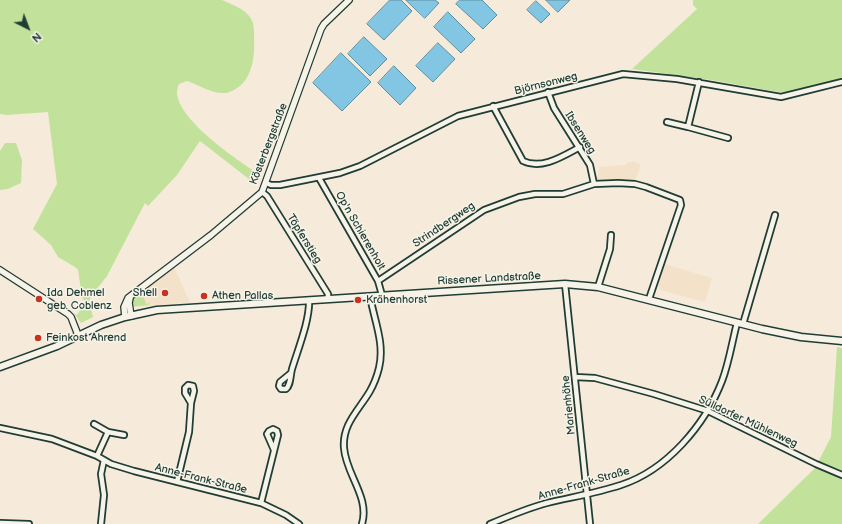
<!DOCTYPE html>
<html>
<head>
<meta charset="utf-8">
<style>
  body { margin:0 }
  #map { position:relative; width:842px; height:524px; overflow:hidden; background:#f6ebda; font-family:"Balsamiq Sans",sans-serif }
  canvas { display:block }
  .north { position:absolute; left:8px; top:8px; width:40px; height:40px; -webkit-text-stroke:3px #f7f3e8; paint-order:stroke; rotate:138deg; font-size:11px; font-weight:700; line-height:16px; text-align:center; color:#1f3d34 }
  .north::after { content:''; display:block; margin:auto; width:14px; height:18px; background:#1f3d34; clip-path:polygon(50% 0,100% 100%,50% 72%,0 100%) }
</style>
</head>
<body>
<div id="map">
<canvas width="842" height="524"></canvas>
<div class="north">N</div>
</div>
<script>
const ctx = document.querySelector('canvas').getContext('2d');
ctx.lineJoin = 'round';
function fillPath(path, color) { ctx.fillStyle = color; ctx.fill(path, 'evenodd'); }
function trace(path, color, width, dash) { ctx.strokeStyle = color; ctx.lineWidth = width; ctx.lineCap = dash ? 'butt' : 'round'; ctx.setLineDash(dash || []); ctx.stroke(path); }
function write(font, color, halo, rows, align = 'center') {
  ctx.font = font + ' "Balsamiq Sans",sans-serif'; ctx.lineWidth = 3; ctx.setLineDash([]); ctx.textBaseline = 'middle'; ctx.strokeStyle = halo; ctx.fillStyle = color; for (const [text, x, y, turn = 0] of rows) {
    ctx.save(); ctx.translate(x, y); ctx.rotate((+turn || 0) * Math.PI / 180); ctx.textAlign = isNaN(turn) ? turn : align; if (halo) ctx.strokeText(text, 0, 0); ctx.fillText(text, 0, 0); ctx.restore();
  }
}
const built = new Path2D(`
  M634 161 641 165 635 181H601L597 178 599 172V167L627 165V163Z
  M665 264 712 278 705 302 660 290 658 285Z
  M174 267 190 302 138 307 135 297Z`);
const green = new Path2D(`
  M0 0H222C233 5 249 10 253 23 254 27 254 32 254 36 255 56 253 80 234 90 231 91 228 93 225 93 212 94 199 85 187 81L179 84C178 86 177 90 177 93 179 121 237 160 259 174L254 183 200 141 177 175 148 206 145 203 107 276 92 295 89 301 93 317 81 323 74 313 77 315 85 302 82 297 78 270 75 267 58 257 51 245 33 229 57 184 48 112 7 115 0 114Z
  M693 0H842V79L784 93 711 80 632 69 697 9 693 5Z
  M5 143H16L22 160 21 183 8 189 0 190V151Z
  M141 292 147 293 148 294 143 295 146 304 151 303 148 305 131 307 132 299Z
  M837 347 842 348V524H758L815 468 831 437Z`);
const water = new Path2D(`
  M390 0H401L412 11 384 40 367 24Z
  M406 0H435L439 3 425 18Z
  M460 0H482L497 15 483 29 456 4Z
  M546 0H570L558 12Z
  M536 1 550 14 541 23 527 10Z
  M448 12 475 39 461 53 434 27Z
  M364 37 387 59 370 76 348 54Z
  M438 43 455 59 433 82 416 66Z
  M341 53 371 82 342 111 313 83Z
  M394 66 416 88 400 105 378 83Z`);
const minor = new Path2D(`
  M548 92 554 108 590 165 594 184
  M493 106 523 161C542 170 563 156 580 147
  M667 122 688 127 699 82
  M688 127 728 138
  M319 178 378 281 382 295
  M266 183 271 185H280L340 173 360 166 458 116 623 74 677 79 781 97 842 82
  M262 192 267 196 328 294V298
  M378 281 484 210 519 197 535 194H563L594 184 618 183 635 184 646 187 680 200 681 205 649 299
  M565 284 590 524
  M598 287 610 249 611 235
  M743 324 775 215
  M291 373 280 382 279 386 281 389H286C291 385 290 376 292 369 298 349 310 320 309 300
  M575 377 595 378 654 394 708 411 816 464 842 475
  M94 424 108 432 124 435
  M0 428 52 439 97 456 111 464 134 471 261 503 286 515 299 524
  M97 456 108 432
  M177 482 189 432 191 403 194 391 193 386 188 385 185 388V393L191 403
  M261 503 278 435 277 431 273 429 269 431 267 434 274 450
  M0 523 29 524
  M101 524 104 495 101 474 104 460
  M362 524C370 497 346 475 344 448 342 424 359 410 370 391 374 384 377 376 379 368 385 343 374 320 370 296
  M490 524C509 516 528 508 547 503 572 497 597 493 621 485 667 470 705 425 722 381 729 363 732 342 737 323`);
const tertiary = new Path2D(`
  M0 270 68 314 71 317 78 335
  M130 298 129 303 131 316
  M125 317 124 307 128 298 211 235 262 192 321 29 324 24 349 0`);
const secondary = new Path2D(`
  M0 367 57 346 101 325 125 317 157 310 565 284 598 287 762 329 801 337 842 341`);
const markers = [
  [165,293,4,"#c8321e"],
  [204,296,4,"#c8321e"],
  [39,299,4,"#c8321e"],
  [358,300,4,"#c8321e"],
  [38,338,4,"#c8321e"]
];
const streetNames = [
  ["Björnsonweg",546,84,-14],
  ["Ibsenweg",580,133,58],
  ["Kösterbergstraße",269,144,-69],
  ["Strindbergweg",444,225,-34],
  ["Op'n Schierenholt",360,231,60],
  ["Töpferstieg",304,239,58],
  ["Rissener Landstraße",489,279,-3],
  ["Marienhöhe",569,405,-96],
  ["Sülldorfer Mühlenweg",748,422,25],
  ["Anne-Frank-Straße",201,479,14],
  ["Anne-Frank-Straße",584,484,-16]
];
const poiNames = [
  ["Ida Dehmel",47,293],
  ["geb. Coblenz",47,306],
  ["Shell",157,293,"right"],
  ["Athen Pallas",212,296],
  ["Krähenhorst",366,300],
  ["Feinkost Ahrend",46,338]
];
fillPath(built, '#f4e1c9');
fillPath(green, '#c2e29b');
fillPath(water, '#83c6e4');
trace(water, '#5b8f9e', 1);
trace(minor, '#1f3d34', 8);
trace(tertiary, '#1f3d34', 8);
trace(secondary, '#1f3d34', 9);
trace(minor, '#f7f3e8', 4.5);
trace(tertiary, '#f7f3e8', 5.5);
trace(secondary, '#f7f3e8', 6);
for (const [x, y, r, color] of markers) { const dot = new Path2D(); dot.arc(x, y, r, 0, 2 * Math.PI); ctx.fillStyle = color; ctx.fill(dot); trace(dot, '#f7f3e8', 1.5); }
write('11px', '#1f3d34', '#f7f3e8', streetNames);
write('11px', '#1f3d34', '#f7f3e8', poiNames, 'left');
</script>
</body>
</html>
